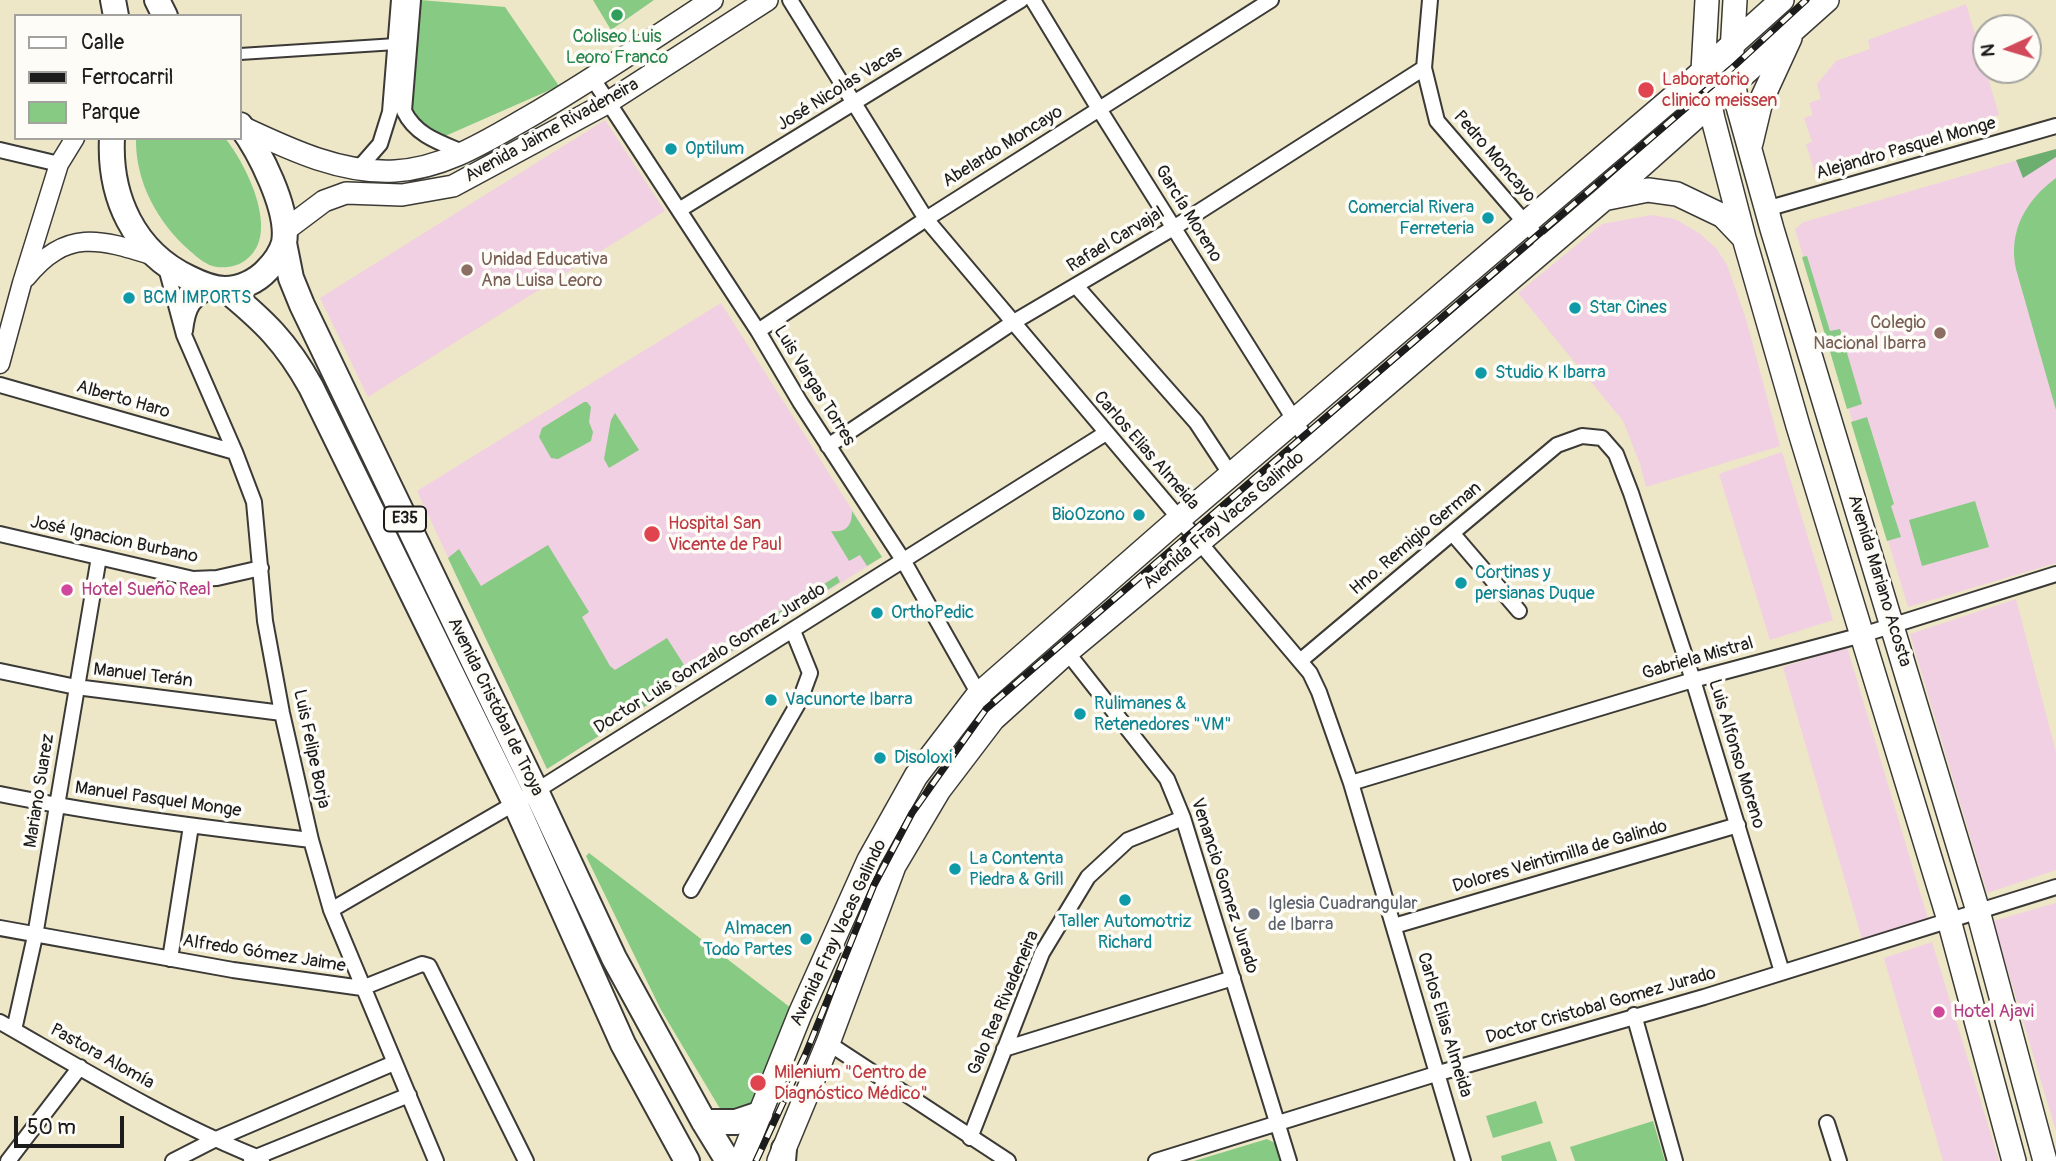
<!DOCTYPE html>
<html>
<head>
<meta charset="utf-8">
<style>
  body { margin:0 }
  #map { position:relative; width:2056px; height:1161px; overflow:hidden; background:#ede6c7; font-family:Pangolin,sans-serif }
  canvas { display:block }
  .legend { position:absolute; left:14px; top:14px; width:228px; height:126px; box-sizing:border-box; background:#fdfcf7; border:2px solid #a3a29f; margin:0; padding:9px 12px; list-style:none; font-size:21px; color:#1c1c1c }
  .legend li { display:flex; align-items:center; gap:14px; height:35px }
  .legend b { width:35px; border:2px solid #a3a29f }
  .north { position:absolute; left:1972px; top:14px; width:70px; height:70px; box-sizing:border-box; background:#fdfcf7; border:2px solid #a3a29f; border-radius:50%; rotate:266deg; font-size:19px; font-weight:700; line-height:28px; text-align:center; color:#1c1c1c }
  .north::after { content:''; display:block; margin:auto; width:24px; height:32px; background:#d1495b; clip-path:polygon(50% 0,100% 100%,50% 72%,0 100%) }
  .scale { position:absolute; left:14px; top:1116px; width:110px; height:32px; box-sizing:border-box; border:4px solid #1c1c1c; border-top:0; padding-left:9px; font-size:21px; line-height:24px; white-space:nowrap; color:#1c1c1c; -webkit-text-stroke:5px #fdfcf7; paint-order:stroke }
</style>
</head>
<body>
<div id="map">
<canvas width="2056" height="1161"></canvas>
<ul class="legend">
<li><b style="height:9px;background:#fff"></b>Calle</li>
<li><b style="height:9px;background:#1c1c1c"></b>Ferrocarril</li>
<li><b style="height:19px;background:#87ca83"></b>Parque</li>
</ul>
<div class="north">N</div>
<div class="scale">50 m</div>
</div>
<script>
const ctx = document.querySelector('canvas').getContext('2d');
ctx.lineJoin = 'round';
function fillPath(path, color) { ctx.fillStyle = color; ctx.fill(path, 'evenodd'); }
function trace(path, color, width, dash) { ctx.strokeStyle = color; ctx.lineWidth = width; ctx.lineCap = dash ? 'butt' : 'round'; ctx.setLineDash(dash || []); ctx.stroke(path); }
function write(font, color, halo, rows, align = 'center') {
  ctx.font = font + ' Pangolin,sans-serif'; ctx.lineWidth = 7; ctx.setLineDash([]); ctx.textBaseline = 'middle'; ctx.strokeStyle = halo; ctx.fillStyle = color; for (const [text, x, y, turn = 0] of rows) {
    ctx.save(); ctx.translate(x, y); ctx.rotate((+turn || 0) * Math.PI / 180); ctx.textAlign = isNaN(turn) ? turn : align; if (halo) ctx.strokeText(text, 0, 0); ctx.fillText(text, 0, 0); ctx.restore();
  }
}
const built = new Path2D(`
  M1966 4 1999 115 1815 173 1806 144 1812 142 1804 118 1813 115 1809 103 1821 99 1817 84 1836 61 1870 49 1868 40Z
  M605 120 665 211 368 397 320 298Z
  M2056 149V563L1908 607 1795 229 1804 222Z
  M1652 215 1675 219 1699 233 1716 248 1727 265 1746 319 1780 446 1646 487 1640 464 1623 421 1518 293 1602 224Z
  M721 303 882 557 547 769 417 491Z
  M1782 452 1833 620 1770 640 1719 474Z
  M2016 599 2056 752V870L1987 893 1910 634Z
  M1847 647 1928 919 1862 939 1783 667Z
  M2056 903V1131L1993 921Z
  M1932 942 1999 1161H1943L1884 958Z`);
const green = new Path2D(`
  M420 0 505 7 559 86 443 137 407 110Z
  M593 0H654L611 30Z
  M136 138H225C246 164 281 233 247 259 239 266 228 268 217 267 207 266 197 257 190 251 158 223 135 182 136 138Z
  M2056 178V410L2016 269C2008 231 2026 200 2056 178Z
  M1807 256 1830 331 1840 329 1862 404 1847 409 1802 257Z
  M584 402H587L591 407 589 422 593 432 591 441 558 459 551 458 539 437 542 428Z
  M615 413 639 450 609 468 604 459 611 420Z
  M1867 417 1894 504 1891 506 1901 537 1887 541 1851 422Z
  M1975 501 1989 547 1922 566 1909 520Z
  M852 511 882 557 867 566 860 555 849 561 831 531C847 533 852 525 852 511Z
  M548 545 589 612 582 617 610 666 615 670 667 638 686 668 837 576 840 582 547 769 448 558 459 549 481 586Z
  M589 853 791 1008 751 1107 722 1112 661 1010 586 856Z
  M1536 1101 1543 1123 1493 1138 1486 1116Z
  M1653 1121 1665 1161H1575L1570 1147Z
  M1267 1139 1279 1145 1284 1161H1194Z
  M1550 1141 1557 1161H1502L1501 1156Z`);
const forest = new Path2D(`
  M2056 149V157L2023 178 2016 160Z`);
const pedestrian = new Path2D(`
  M240 54 396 44`);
const minor = new Path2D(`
  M413 0 404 111C416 136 441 143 465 153
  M790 0 926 219 1310 673 1319 692 1351 783 1463 1161
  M1033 0 1099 109 1312 448
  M1430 0 1424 68 1437 121 1546 247
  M593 79 758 331 800 402 903 560 993 719
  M0 150 59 164
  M359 168 380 144 390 112 399 0
  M1766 209 2056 126
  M679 210 1021 0
  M165 264 184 335 235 452 254 502 265 621 282 713 311 840 331 910 436 1161
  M1077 287 1196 422 1231 475
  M185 331C188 305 193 300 215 288
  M758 331 926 219 1271 0
  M0 385 235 452
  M828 446 1012 323 1175 227 1424 68
  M0 534 193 579 217 578 261 568
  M1453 534 1519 611
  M1067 652 1167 779 1183 818 1289 1161
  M1300 661 1557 445 1582 436 1602 438 1616 454 1631 493 1693 680 1782 972
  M0 671 76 687 282 713
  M1351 783 1693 680 1862 635 2056 574
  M0 794C103 815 207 828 311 840
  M691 890 800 700 810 673 793 631
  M331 910 536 791 1106 433
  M1394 926 1738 825
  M0 928 233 970 362 988 422 964 429 966 526 1161
  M170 959 191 826
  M1634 1015 1675 1161
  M0 1022C84 1070 167 1121 257 1157L262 1161
  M14 1030 35 936 99 557
  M828 1043 1008 1161
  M1004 1049 1233 978
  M1827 1123 1839 1161
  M970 1138 1042 953 1088 877 1128 840 1183 818
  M251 1159 409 1095
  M8 1161 80 1067
  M173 1161 214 1140 394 1063
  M1156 1161 1439 1073 1704 997 2056 887`);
const tertiary = new Path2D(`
  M26 278C66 228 100 239 154 256
  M0 364 22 283 59 164 75 138`);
const secondary = new Path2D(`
  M242 127C289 149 341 174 395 171 446 168 488 140 532 115 593 79 653 39 712 0
  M284 231 324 201 346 193 402 195 453 186 607 103 767 0`);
const primary = new Path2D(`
  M1707 0 1703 71 1713 119 1744 238 1798 426 1949 920 2014 1161
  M1735 0 1731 69 1737 103 1772 229 1978 911 2045 1161
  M1751 143 1761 101 1790 38
  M1608 198 1648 190 1677 194 1723 216 1744 238
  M741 1161 800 1014 869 860 916 776 978 695 1179 519 1683 89 1782 0
  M779 1161 828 1043 894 866 939 790 993 719 1067 652 1312 448 1605 198 1827 0`);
const trunk = new Path2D(`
  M113 0 116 16
  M157 0 165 16
  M112 138C109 197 134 252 189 278 199 283 213 289 225 289 240 289 257 281 267 270 274 263 281 253 284 243 290 210 259 150 240 125
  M284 243 291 278 302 305 536 791 614 958 704 1122 728 1161
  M225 289C264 321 286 342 311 387L515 803 623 1044 687 1161
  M704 1122H736L760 1114
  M783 1161 784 1149`);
const rail = new Path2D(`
  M756 1161 806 1053 874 885 912 813 986 709 1731 69 1806 0`);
const markers = [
  [617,15,7,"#2e9e5b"],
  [1646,90,9,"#e0444e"],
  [671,149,7,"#0f9aa8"],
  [1488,218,7,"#0f9aa8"],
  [467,270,7,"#8d6e63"],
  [129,298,7,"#0f9aa8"],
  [1575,308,7,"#0f9aa8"],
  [1940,333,7,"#8d6e63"],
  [1481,373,7,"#0f9aa8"],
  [1139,515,7,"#0f9aa8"],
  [652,534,9,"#e0444e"],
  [1461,583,7,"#0f9aa8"],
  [67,590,7,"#d1479c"],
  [877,613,7,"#0f9aa8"],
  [771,700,7,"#0f9aa8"],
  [1080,714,7,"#0f9aa8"],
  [880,758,7,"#0f9aa8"],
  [955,869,7,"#0f9aa8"],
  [1125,900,7,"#0f9aa8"],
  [1254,914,7,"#6b7280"],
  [806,939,7,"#0f9aa8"],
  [1939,1012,7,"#d1479c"],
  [758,1083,9,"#e0444e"]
];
const shields = [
  [405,519,42]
];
const shieldNames = [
  ["E35",405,519]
];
const leisureNames = [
  ["Coliseo Luis",617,37],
  ["Leoro Franco",617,58]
];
const healthNames = [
  ["Laboratorio",1662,80],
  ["clinico meissen",1662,101],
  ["Hospital San",668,524],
  ["Vicente de Paul",668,545],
  ["Milenium \"Centro de",774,1073],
  ["Diagnóstico Médico\"",774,1094]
];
const streetNames = [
  ["José Nicolas Vacas",840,89,-32],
  ["Avenida Jaime Rivadeneira",552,131,-29],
  ["Abelardo Moncayo",1003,147,-32],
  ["Alejandro Pasquel Monge",1906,149,-16],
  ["Pedro Moncayo",1494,157,49],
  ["García Moreno",1188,214,58],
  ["Rafael Carvajal",1116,240,-31],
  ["Luis Vargas Torres",814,386,58],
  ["Alberto Haro",123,400,16],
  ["Carlos Elias Almeida",1146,451,49],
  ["Avenida Fray Vacas Galindo",1224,521,-40],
  ["Hno. Remigio German",1416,539,-40],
  ["José Ignacion Burbano",114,540,12],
  ["Avenida Mariano Acosta",1879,581,73],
  ["Doctor Luis Gonzalo Gomez Jurado",710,659,-32],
  ["Gabriela Mistral",1698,659,-16],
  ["Manuel Terán",143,676,7],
  ["Avenida Cristóbal de Troya",495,707,64],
  ["Luis Felipe Borja",311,749,78],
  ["Luis Alfonso Moreno",1736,754,73],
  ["Mariano Suarez",40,791,-81],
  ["Manuel Pasquel Monge",158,800,8],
  ["Dolores Veintimilla de Galindo",1560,857,-16],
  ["Venancio Gomez Jurado",1224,886,72],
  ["Avenida Fray Vacas Galindo",839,933,-65],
  ["Alfredo Gómez Jaime",264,954,9],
  ["Galo Rea Rivadeneira",1004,1003,-67],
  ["Doctor Cristobal Gomez Jurado",1601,1006,-16],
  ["Carlos Elias Almeida",1444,1025,73],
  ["Pastora Alomía",102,1057,29]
];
const cultureNames = [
  ["Optilum",685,149],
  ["Comercial Rivera",1474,208,"right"],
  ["Ferreteria",1474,229,"right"],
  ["BCM IMPORTS",143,298],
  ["Star Cines",1589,308],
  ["Studio K Ibarra",1495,373],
  ["BioOzono",1125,515,"right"],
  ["Cortinas y",1475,573],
  ["persianas Duque",1475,594],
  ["OrthoPedic",891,613],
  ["Vacunorte Ibarra",785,700],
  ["Rulimanes &",1094,704],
  ["Retenedores \"VM\"",1094,725],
  ["Disoloxi",894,758],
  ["La Contenta",969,859],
  ["Piedra & Grill",969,880],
  ["Taller Automotriz",1125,922,"center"],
  ["Richard",1125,943,"center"],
  ["Almacen",792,929,"right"],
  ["Todo Partes",792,950,"right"]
];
const educationNames = [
  ["Unidad Educativa",481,260],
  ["Ana Luisa Leoro",481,281],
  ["Colegio",1926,323,"right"],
  ["Nacional Ibarra",1926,344,"right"]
];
const hotelNames = [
  ["Hotel Sueño Real",81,590],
  ["Hotel Ajavi",1953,1012]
];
const worshipNames = [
  ["Iglesia Cuadrangular",1268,904],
  ["de Ibarra",1268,925]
];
fillPath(built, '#f1d0e3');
fillPath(green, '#87ca83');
fillPath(forest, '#6dae71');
trace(pedestrian, '#3b3a36', 14);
trace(minor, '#3b3a36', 18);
trace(tertiary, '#3b3a36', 21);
trace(secondary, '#3b3a36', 24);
trace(primary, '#3b3a36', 26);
trace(trunk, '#3b3a36', 28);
trace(pedestrian, '#fff', 10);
trace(minor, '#fff', 14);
trace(tertiary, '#fff', 18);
trace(secondary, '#fff', 21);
trace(primary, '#fff', 23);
trace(trunk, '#fff', 24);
trace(rail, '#1c1c1c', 7);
trace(rail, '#fdfcf7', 4.5, [13]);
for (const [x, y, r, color] of markers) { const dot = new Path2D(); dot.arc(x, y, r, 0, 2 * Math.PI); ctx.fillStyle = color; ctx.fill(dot); trace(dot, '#fdfcf7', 2.5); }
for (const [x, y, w] of shields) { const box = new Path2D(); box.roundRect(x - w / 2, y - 12.5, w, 25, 5); ctx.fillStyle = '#fdfcf7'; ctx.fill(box); trace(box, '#1c1c1c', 2); }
write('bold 16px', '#1c1c1c', null, shieldNames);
write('18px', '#27864d', '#fdfcf7', leisureNames);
write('18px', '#be3a42', '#fdfcf7', healthNames, 'left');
write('18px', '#1c1c1c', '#fdfcf7', streetNames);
write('18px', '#0d838f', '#fdfcf7', cultureNames, 'left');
write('18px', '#785e54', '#fdfcf7', educationNames, 'left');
write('18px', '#b23c85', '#fdfcf7', hotelNames, 'left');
write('18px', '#5b616d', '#fdfcf7', worshipNames, 'left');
</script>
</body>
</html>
